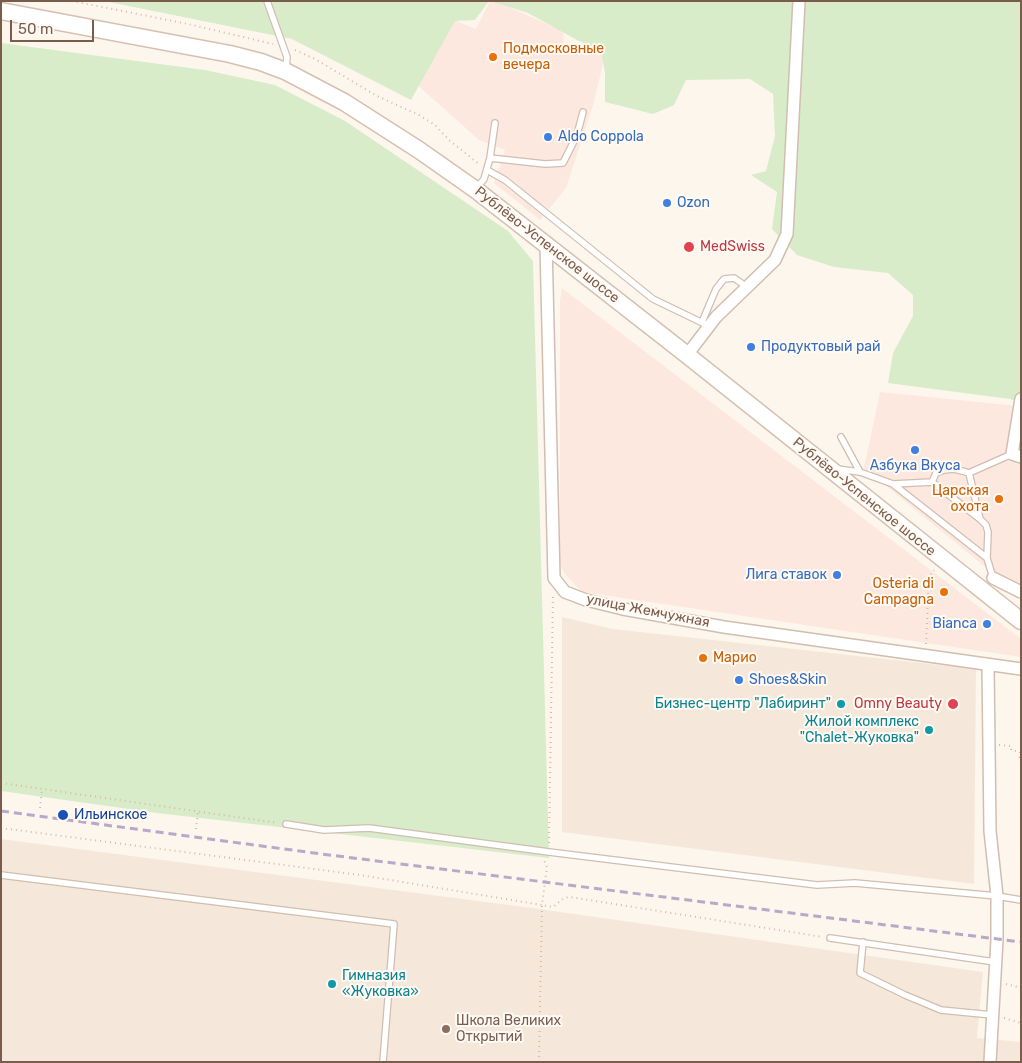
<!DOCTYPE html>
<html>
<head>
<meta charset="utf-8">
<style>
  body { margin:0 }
  #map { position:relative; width:1022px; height:1063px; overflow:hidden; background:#fdf6ec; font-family:Rubik,sans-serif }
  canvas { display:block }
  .frame { position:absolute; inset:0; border:2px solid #7a5c4d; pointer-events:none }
  .scale { position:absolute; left:10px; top:20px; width:84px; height:22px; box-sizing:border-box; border:2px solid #7a5c4d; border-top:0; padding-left:6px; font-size:15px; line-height:18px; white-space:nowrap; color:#7a5c4d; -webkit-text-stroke:4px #fffaf3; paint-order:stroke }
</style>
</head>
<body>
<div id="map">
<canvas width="1022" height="1063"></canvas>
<div class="frame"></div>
<div class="scale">50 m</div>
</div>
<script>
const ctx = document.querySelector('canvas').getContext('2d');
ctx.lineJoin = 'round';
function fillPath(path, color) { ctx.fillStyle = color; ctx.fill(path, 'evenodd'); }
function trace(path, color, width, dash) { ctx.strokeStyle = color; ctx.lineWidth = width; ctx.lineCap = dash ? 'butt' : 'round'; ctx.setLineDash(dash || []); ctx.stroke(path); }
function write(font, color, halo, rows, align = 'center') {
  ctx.font = font + ' Rubik,sans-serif'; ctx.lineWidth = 4; ctx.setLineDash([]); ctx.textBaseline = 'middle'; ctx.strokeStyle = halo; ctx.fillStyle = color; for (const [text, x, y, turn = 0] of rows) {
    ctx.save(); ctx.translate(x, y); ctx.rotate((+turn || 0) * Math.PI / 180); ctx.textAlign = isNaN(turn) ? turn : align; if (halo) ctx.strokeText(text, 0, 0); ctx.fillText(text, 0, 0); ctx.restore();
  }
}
const residential = new Path2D(`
  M562 617 613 629 976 669 974 884 562 832Z
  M1 839 532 908 983 972 977 1038 1021 1042V1062H1Z`);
const commercial = new Path2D(`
  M490 1H495L563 31 564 44 605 55 594 102 566 188 540 220 494 183 505 150 479 140 414 82 449 18 476 29Z
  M562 288 1021 639V657L582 592 564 573 560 564V301Z
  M880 392 1018 406 1006 460 1021 465V596L864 468Z`);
const green = new Path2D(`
  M104 1H489L475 20 455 21 411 100 292 39Z
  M490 1H1021V403L1010 399 888 383 893 353 913 316V295L888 273 834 267 797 255 772 229 777 192 751 175 766 171 775 136 773 94 750 79 686 80 674 105 653 114 605 102V73L601 51 577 40 528 13Z
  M1 43 205 70 275 85 345 121 508 231 533 261 549 858 157 813 1 791Z`);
const path = new Path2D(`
  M72 1 188 24 273 44
  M295 50 315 59 377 96 419 115 435 125 449 140 479 164
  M926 644 929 577 934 570
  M999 745 1011 746V750L1021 752
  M1020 752 1019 761H1021
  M1 783 278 823
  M40 808 42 789
  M1 828 360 875 542 905 547 867 544 860
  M196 829 198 812
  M549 843 553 595
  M1006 984 1021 988
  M1004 1018 1021 1023
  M539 1062 542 905 553 907 564 898 570 897 823 937`);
const service = new Path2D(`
  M267 1 287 57 286 69
  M490 158 495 123
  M487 170 505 180 653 299 709 326
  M476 189 484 179 490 158 545 164 563 163 577 135 583 112
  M702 322 716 289 724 279 734 278 747 287
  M841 437 860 472
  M837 469 860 472 893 484 987 558 993 578
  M969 473 980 519 986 525 988 532 987 558
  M932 482 980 519
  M893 484 932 482 936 473C948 467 957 469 969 473L1012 454
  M286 824 324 830 369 828 549 852 817 885 855 883 997 896 1021 900
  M1 875 394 924 383 1062
  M830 938 995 962
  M863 942 860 973 905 995 941 1010 992 1015`);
const minor = new Path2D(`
  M546 244 554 578 565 592 586 600 623 609 724 627 1021 669
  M687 355 716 317 775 260 787 234 799 1
  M1021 399 1012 454 1021 457
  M993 578 1021 592
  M988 665 990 831 997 896V940L990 1062`);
const secondary = new Path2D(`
  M1 11 230 54 261 62 285 71 344 102 419 150 476 190 687 355 1021 621`);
const rail = new Path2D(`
  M1 811 314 853 1021 942`);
const markers = [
  [493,57,5,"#e8710a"],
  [548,137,5,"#3f7fe0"],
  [667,203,5,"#3f7fe0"],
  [689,247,6,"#e0444e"],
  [751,347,5,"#3f7fe0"],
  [915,450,5,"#3f7fe0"],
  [999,499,5,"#e8710a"],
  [837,575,5,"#3f7fe0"],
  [944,592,5,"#e8710a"],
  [987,624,5,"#3f7fe0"],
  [703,658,5,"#e8710a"],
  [739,680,5,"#3f7fe0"],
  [841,704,5,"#0f9aa8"],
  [953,704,6,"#e0444e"],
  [929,730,5,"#0f9aa8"],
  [63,815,6,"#1a4fb4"],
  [332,984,5,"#0f9aa8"],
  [446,1029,5,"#8d6e63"]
];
const foodNames = [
  ["Подмосковные",503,49],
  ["вечера",503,65],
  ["Царская",989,491,"right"],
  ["охота",989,507,"right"],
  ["Osteria di",934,584,"right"],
  ["Campagna",934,600,"right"],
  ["Марио",713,658]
];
const shopNames = [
  ["Aldo Coppola",558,137],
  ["Ozon",677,203],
  ["Продуктовый рай",761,347],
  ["Азбука Вкуса",915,466,"center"],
  ["Лига ставок",827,575,"right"],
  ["Bianca",977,624,"right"],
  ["Shoes&Skin",749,680]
];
const streetNames = [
  ["Рублёво-Успенское шоссе",547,245,38],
  ["Рублёво-Успенское шоссе",864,497,39],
  ["улица Жемчужная",648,611,11]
];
const healthNames = [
  ["MedSwiss",700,247],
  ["Omny Beauty",942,704,"right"]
];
const cultureNames = [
  ["Бизнес-центр \"Лабиринт\"",831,704],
  ["Жилой комплекс",919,722],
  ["\"Chalet-Жуковка\"",919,738],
  ["Гимназия",342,976,"left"],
  ["«Жуковка»",342,992,"left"]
];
const transitNames = [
  ["Ильинское",74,815]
];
const educationNames = [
  ["Школа Великих",456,1021],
  ["Открытий",456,1037]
];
fillPath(residential, '#f5e8da');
fillPath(commercial, '#fde8e0');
fillPath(green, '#d8ecc9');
trace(service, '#d1beb0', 8);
trace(minor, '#d1beb0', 14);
trace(secondary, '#d6c0b0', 19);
trace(path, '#d9b8a5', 2, [1, 4]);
trace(service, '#fff', 5.5);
trace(minor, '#fff', 11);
trace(secondary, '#fff', 16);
trace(rail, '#b9a8c9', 3, [8, 5]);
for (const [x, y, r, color] of markers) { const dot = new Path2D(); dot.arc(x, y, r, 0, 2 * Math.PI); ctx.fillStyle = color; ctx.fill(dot); trace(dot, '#fffaf3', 2); }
write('14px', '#c56008', '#fffaf3', foodNames, 'left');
write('14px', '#366cbe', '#fffaf3', shopNames, 'left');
write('14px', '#7a5c4d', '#fffaf3', streetNames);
write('14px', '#be3a42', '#fffaf3', healthNames, 'left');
write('14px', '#0d838f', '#fffaf3', cultureNames, 'right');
write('14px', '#164399', '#fffaf3', transitNames, 'left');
write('14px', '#785e54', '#fffaf3', educationNames, 'left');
</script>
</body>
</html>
